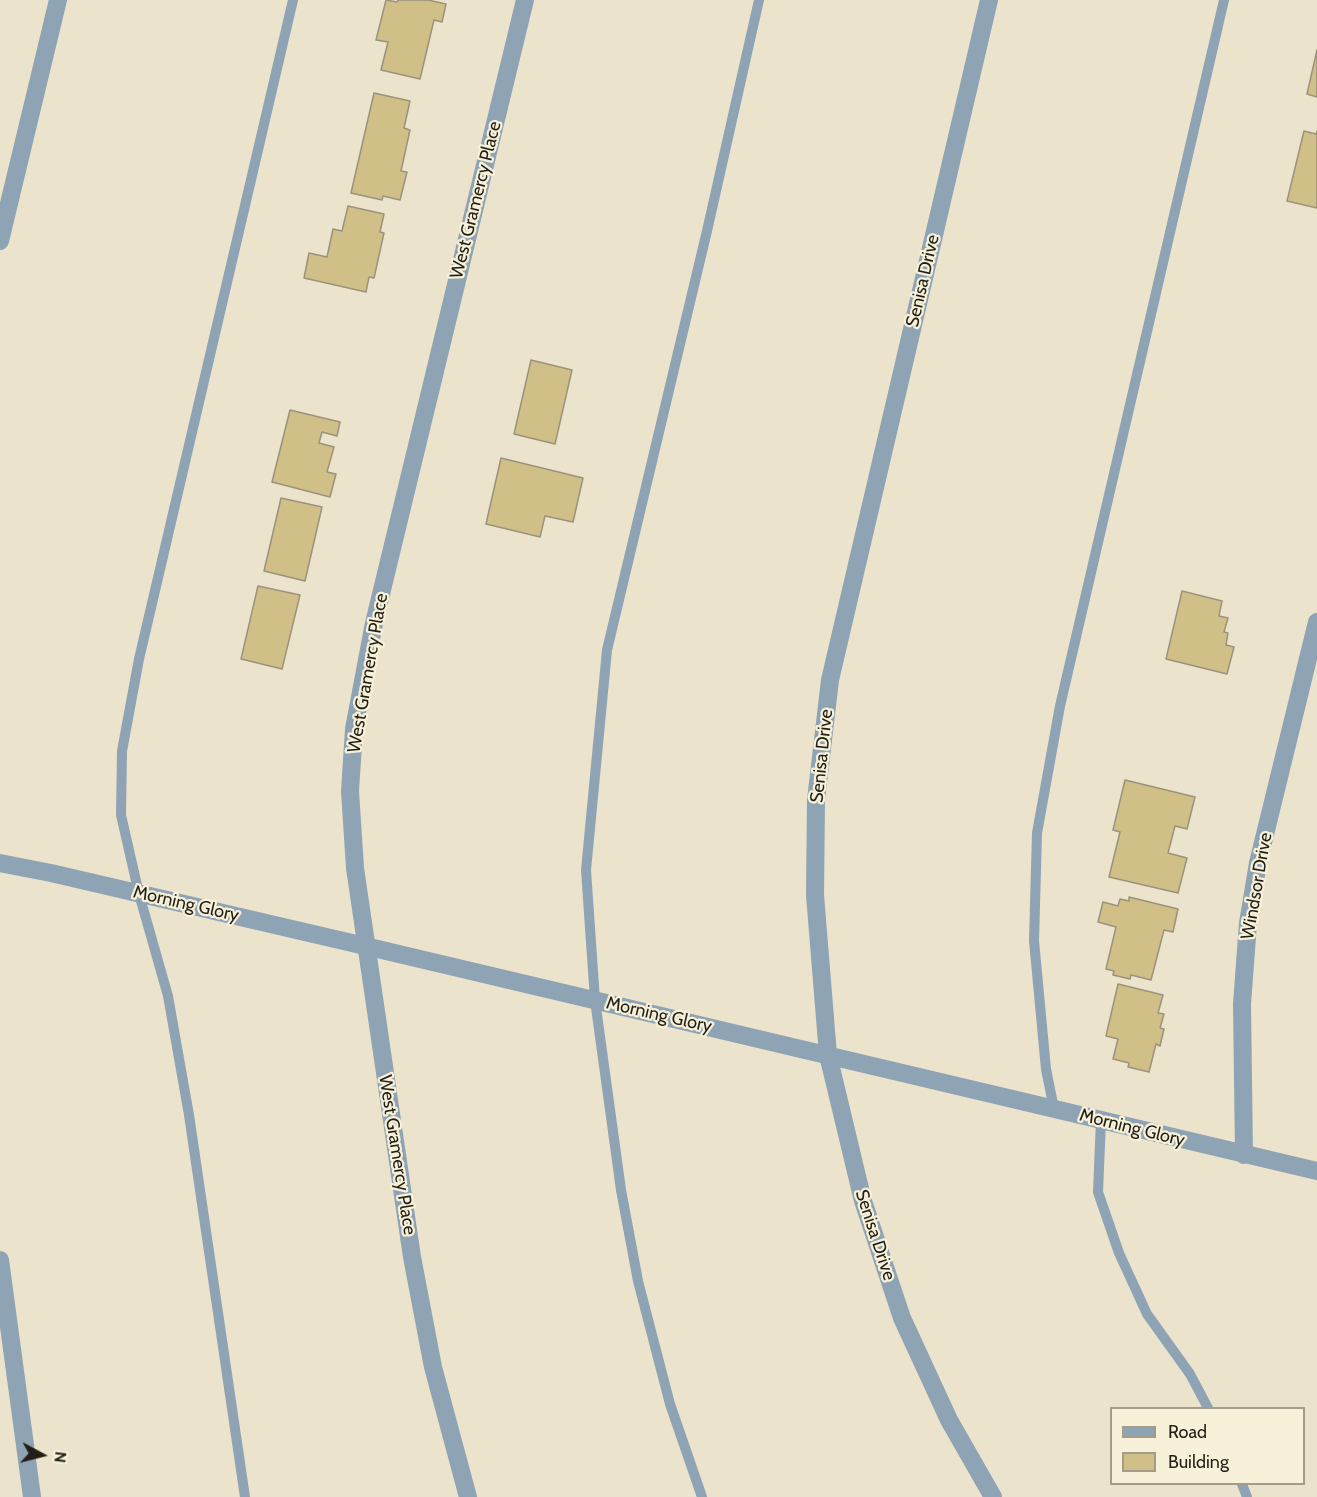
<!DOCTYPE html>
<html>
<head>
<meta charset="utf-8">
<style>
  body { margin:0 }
  #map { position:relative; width:1317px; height:1497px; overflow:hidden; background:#ebe3cc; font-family:Cabin,sans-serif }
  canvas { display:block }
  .legend { position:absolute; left:1110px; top:1407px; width:195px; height:78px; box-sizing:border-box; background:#f8f1d9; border:2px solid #a29d8b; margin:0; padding:8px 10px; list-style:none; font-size:18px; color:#221f17 }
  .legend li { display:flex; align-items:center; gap:12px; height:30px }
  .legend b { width:30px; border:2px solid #a29d8b }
  .north { position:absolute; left:12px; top:1425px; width:60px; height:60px; -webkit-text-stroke:4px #f8f1d9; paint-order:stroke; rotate:97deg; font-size:16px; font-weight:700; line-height:24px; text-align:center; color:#221f17 }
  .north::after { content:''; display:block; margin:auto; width:21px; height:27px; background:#221f17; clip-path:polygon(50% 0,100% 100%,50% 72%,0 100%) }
</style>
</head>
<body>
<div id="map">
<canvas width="1317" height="1497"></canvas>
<ul class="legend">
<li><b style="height:8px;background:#8ea3b4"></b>Road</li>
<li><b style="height:16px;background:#d0bf87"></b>Building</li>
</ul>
<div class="north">N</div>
</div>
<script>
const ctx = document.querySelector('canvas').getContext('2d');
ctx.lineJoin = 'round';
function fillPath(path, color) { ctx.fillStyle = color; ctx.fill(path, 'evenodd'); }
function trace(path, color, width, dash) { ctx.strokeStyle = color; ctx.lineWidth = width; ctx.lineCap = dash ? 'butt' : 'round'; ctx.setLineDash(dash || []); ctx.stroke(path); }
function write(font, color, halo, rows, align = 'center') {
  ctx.font = font + ' Cabin,sans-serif'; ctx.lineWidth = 4.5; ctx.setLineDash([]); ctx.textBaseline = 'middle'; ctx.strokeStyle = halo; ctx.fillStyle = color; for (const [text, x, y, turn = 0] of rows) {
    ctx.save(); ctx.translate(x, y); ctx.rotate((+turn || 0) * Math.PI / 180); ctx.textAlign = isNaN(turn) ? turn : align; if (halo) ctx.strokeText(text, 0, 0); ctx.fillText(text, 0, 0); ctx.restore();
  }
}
const building = new Path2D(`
  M386 0 397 2 398 0H428L446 4 442 22 434 20 420 79 381 70 388 42 376 40Z
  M1317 50V97L1307 94Z
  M374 93 410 101 404 128 410 130 401 171 407 172 400 200 383 196 382 200 351 193Z
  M1304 131 1316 134 1317 131V208L1287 201Z
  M348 206 384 214 380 232 384 233 374 278 369 277 366 292 304 278 309 253 327 257 333 229 342 231Z
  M531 360 572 370 555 444 514 434Z
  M290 410 340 422 337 436 322 432 319 443 334 447 327 472 336 474 330 497 272 482Z
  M501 458 583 478 573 522 545 516 540 537 486 524Z
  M281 498 322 507 305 581 264 571Z
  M258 586 300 595 282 669 241 659Z
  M1182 591 1222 601 1219 616 1228 618 1224 632 1228 633 1226 645 1234 647 1227 674 1166 659Z
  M1125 780 1195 797 1187 829 1175 826 1168 853 1187 858 1178 893 1109 877 1120 832 1113 830Z
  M1129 897 1178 909 1173 932 1164 930 1151 980 1131 975 1130 979 1113 975 1114 971 1106 969 1116 927 1098 922 1103 902 1118 906 1120 899 1129 901Z
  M1118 984 1163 995 1158 1013 1164 1014 1160 1028 1164 1029 1160 1046 1156 1044 1149 1072 1128 1067 1129 1063 1113 1059 1118 1039 1106 1036Z`);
const lane = new Path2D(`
  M1054 1109 1046 1069 1034 941 1037 833 1060 706 1224 0
  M1101 1120 1098 1192 1119 1253 1147 1314 1190 1374 1208 1408
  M1242 1484 1247 1497
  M245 1497 189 1115 168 996 139 894 121 815 122 751 139 659 293 0
  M702 1497 670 1404 638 1281 621 1190 595 1000 586 870 607 650 707 231 759 0`);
const street = new Path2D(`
  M989 0 830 680 816 800 815 895 828 1055 863 1201 902 1318 949 1420 993 1497
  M0 241 58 0
  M0 863 51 873 365 946 1317 1171
  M1244 1155 1242 1004 1248 923 1258 863 1317 622
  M0 1260 32 1497
  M468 1497 433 1367 412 1257 355 868 350 791 354 729 374 623 525 0`);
const streetNames = [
  ["West Gramercy Place",476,200,-76],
  ["Senisa Drive",923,281,-77],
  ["West Gramercy Place",368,673,-80],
  ["Senisa Drive",822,756,-84],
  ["Windsor Drive",1257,886,-80],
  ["Morning Glory",186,904,13],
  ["Morning Glory",659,1015,13],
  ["Morning Glory",1132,1128,14],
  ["West Gramercy Place",397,1155,81],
  ["Senisa Drive",875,1235,72]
];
fillPath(building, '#d0bf87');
trace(building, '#9a937d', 1.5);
trace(lane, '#8ea3b4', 10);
trace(street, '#8ea3b4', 18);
write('18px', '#221f17', '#f8f1d9', streetNames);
</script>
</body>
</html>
